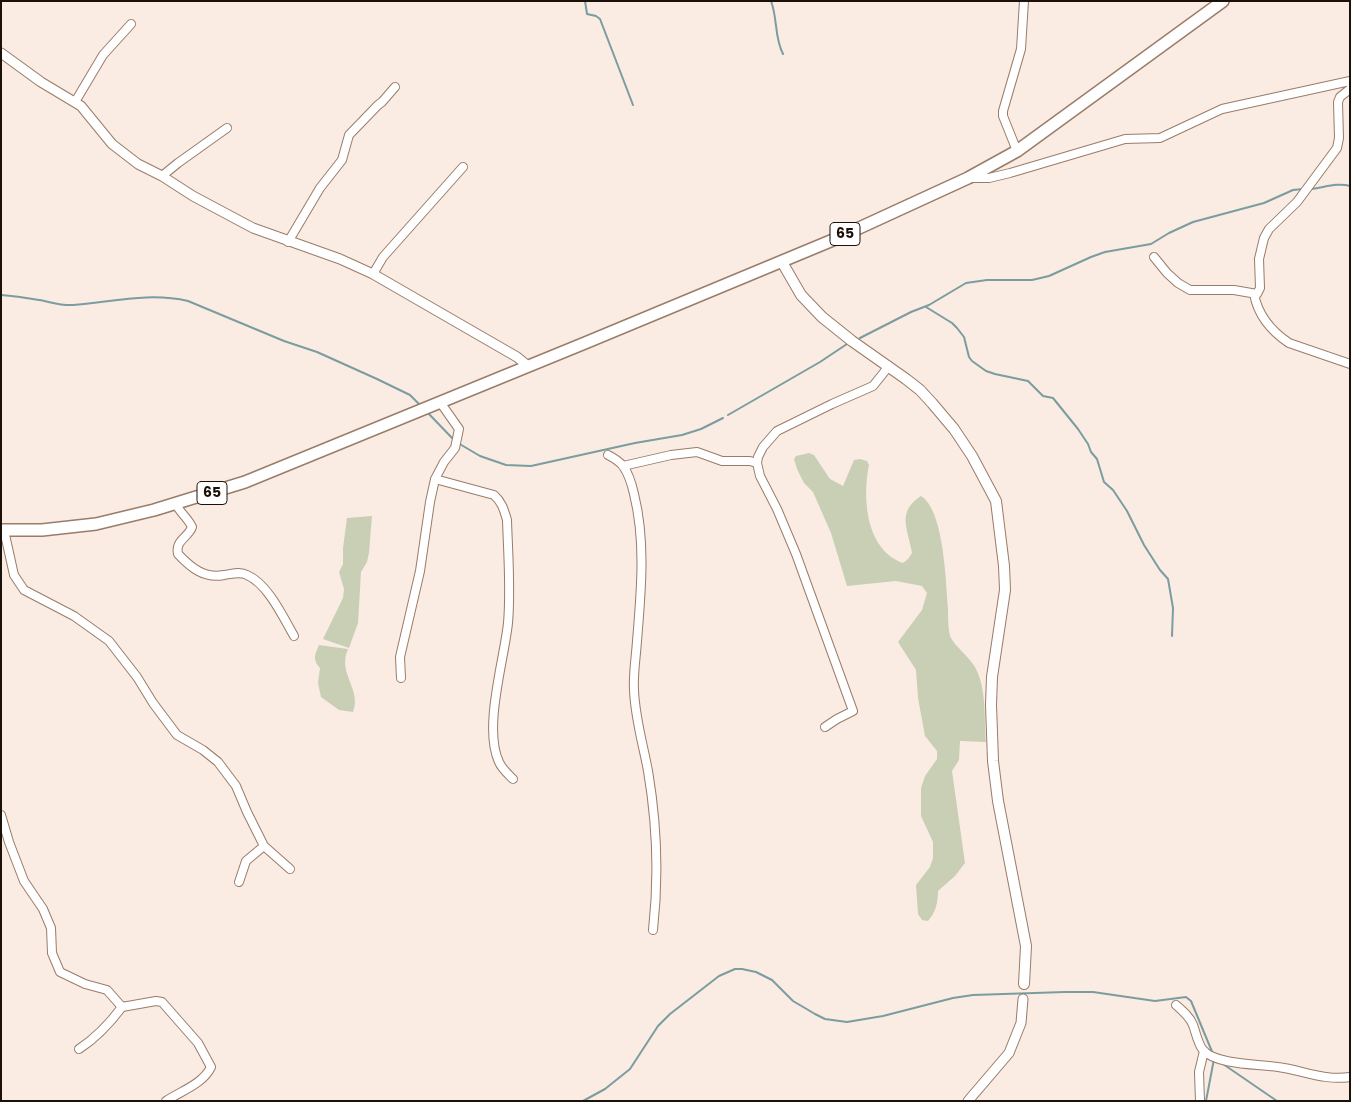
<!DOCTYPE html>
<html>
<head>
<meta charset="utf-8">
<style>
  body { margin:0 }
  #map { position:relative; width:1351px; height:1102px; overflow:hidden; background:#faece3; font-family:Poppins,sans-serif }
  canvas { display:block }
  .frame { position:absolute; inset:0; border:2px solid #1c1109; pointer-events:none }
</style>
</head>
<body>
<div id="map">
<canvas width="1351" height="1102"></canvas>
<div class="frame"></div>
</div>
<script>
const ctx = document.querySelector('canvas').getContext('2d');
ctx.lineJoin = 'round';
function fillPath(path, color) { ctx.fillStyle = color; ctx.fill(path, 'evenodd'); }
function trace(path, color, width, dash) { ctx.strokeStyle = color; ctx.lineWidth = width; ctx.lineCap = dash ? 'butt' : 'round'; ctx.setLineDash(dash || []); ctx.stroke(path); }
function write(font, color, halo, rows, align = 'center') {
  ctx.font = font + ' Poppins,sans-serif'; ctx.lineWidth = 4.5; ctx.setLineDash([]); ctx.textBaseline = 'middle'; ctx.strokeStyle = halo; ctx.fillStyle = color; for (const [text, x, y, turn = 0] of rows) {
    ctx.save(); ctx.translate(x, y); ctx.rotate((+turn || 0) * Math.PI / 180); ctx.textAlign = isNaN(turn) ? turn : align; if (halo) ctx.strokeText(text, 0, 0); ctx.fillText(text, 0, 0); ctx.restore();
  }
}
const green = new Path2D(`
  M809 453 814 455 830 479 843 486 854 460 860 459 867 461 869 465C862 498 866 550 903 563L908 559 912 553C908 529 896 512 921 496 944 510 946 582 948 608 948 615 948 632 951 638 955 646 970 658 975 667 987 689 984 719 986 742L960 741 959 760 952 771 965 863 955 876 938 891C938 902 936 912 928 921L922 920 918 914 916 885 930 867 933 858V842L921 816V788L925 776 937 759V751L925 736 918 698 916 670 898 642 922 610 927 593 922 586 896 581 847 586 831 533 813 492 804 483 797 469 794 459 796 456Z
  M372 516 369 553 367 562 361 572 358 623 349 648 323 639 343 598 344 589 339 572 343 564V548L347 518Z
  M319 645 348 649C337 674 362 689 353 712L339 710 321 697 318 683 320 668C312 660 315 654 319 645Z`);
const stream = new Path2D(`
  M585 1 587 14 596 16 600 19 633 105
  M771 1C778 20 774 36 783 54
  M1310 189C1323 188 1337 182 1350 186
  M1 295C14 296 27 298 39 300 51 302 61 306 73 305 112 302 149 292 188 301L284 341 317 352 377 379 410 395 421 406
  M926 307 952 323 957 328 964 337 969 357 972 361 986 371 995 374 1028 381 1043 396 1053 398 1078 429 1088 444 1091 452 1097 459 1104 482 1113 490 1127 511 1144 545 1160 570 1168 579 1173 608 1172 636
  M860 338 911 312 929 305 966 283 987 280H1032L1049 276 1091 257 1105 252 1151 244 1169 233 1193 222 1264 203 1293 190 1303 189
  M428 413 454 440
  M728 415 820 362 847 344
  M458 443 480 456 506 465 531 466 635 443 682 435 701 429 723 418
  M1223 1064 1277 1101
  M583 1101 605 1089 630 1069 658 1026 670 1014 719 976 735 969H742L756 972 772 980 793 1001 815 1014 825 1019 847 1022 883 1016 953 998 973 995 1065 992H1093L1155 1001 1186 997 1191 1001 1213 1054
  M1206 1101 1214 1059`);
const minor = new Path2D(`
  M75 102 103 55 131 24
  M1017 151 1003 116V111L1021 49 1024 1
  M162 176 178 163 227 128
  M970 178H989L1010 173 1125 139 1160 138 1222 109 1350 81
  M288 242 320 188 342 160 349 135 378 105 382 102 395 87
  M1154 257 1167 273 1178 283 1190 290H1234L1257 294 1260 288 1259 259 1264 238 1269 229 1297 202 1337 148 1339 138 1338 102 1340 97 1350 89
  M373 274 383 257 463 167
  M1254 294C1258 315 1271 331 1289 343L1350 364
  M608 455C614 458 619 461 623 466 629 474 632 485 634 494 646 542 641 592 637 641 636 657 633 674 634 690 635 718 643 744 648 771 657 824 659 877 653 930
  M623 466 671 455 697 452 722 461H750L757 463
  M435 479 494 495C502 502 504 510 507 520 508 553 511 589 508 623 504 661 483 728 499 762 502 769 508 774 513 779
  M176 504C180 513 188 518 192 527 188 538 175 540 178 554 191 568 205 579 224 575 232 574 240 571 247 575 268 584 283 617 294 636
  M4 530 14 575 24 590 74 616 109 641 137 677 153 703 177 735 203 750 218 762 236 786 247 812 264 846 290 869
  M401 678 400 657 420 571 430 502 435 479 444 462 455 448 459 429 440 402
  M825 727 837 719 853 711 796 554 777 509 760 476 757 463 758 457 763 447 777 431 832 404 873 386 889 366
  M1 815 9 842 24 881 43 909 51 928 52 953 60 972 85 984 107 990 122 1007 156 1001 162 1002 198 1043 211 1067C203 1084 181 1091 166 1101
  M239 882 246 861 264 846
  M1176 1005C1183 1011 1190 1017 1193 1025 1196 1033 1198 1044 1203 1050 1216 1065 1259 1064 1278 1067 1302 1070 1324 1081 1350 1077
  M79 1049C96 1038 110 1023 122 1007
  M1200 1101 1199 1072 1204 1051`);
const tertiary = new Path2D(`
  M1 53 41 82 81 106 112 144 138 164 162 176 193 196 253 228 340 259 373 274 517 357 528 366
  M968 1101 1009 1053 1021 1023 1023 999`);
const secondary = new Path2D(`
  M782 262 801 295 822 317 852 341 906 379 920 390 932 403 954 429 972 456 996 501 1004 566 1005 590 992 677 991 705 993 761 998 801 1026 946 1024 984`);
const primary = new Path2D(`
  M1 530H42L96 524 154 510 245 482 585 343 833 240 968 178 1017 151 1223 1`);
const shields = [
  [845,234,30],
  [212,493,30]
];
const shieldNames = [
  ["65",845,234],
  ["65",212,493]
];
fillPath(green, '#c9cfb5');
trace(stream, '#7b9ca0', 2);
trace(minor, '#9a7c68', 10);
trace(tertiary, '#9a7c68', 11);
trace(secondary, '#9a7c68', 12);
trace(primary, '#9a7c68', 14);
trace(minor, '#fff', 8);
trace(tertiary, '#fff', 9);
trace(secondary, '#fff', 10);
trace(primary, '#fff', 11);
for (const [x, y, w] of shields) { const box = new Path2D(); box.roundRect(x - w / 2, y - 11.5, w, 23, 4); ctx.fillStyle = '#fff'; ctx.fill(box); trace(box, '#1c1109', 1); }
write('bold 14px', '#1c1109', null, shieldNames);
</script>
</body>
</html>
